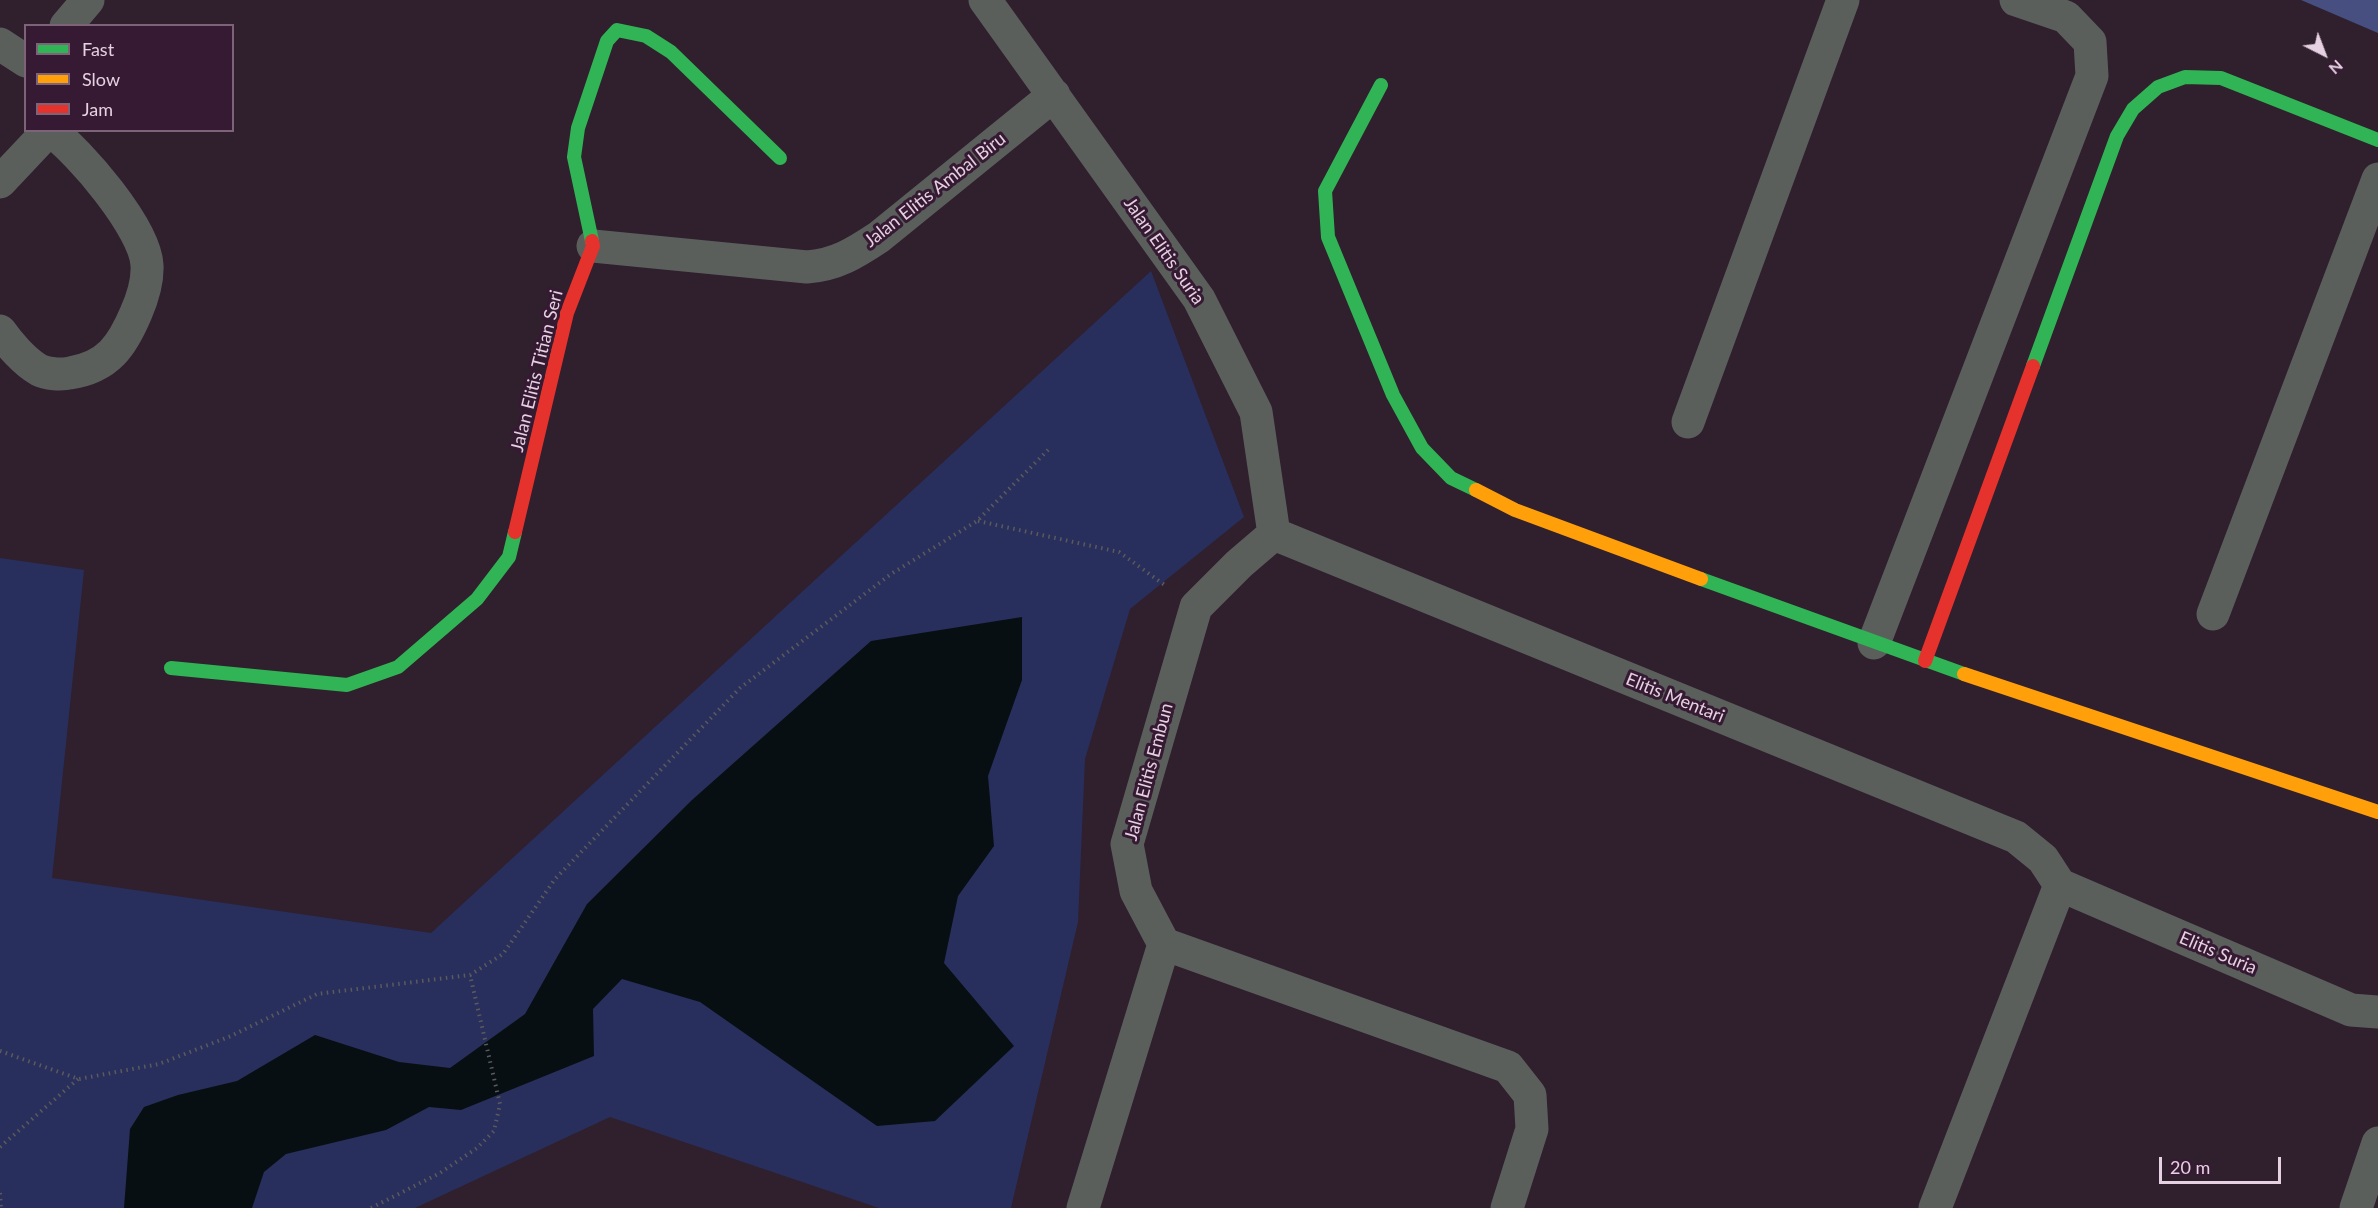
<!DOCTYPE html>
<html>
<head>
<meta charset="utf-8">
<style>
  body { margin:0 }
  #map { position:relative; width:2378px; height:1208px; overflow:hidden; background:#301f2d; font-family:Lato,sans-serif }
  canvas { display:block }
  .legend { position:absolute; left:24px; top:24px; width:210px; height:108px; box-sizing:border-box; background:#361932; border:2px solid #7c6378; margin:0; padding:8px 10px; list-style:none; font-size:18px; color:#e5d1e1 }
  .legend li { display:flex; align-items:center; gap:12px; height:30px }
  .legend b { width:30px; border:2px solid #7c6378 }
  .north { position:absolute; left:2294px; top:24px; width:60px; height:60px; -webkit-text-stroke:4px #361932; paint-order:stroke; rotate:138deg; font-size:16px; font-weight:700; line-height:24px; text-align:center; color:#e5d1e1 }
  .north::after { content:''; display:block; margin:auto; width:21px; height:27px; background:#e5d1e1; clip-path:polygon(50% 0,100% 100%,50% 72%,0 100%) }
  .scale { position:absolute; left:2159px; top:1157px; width:122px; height:27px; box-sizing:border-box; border:3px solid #e5d1e1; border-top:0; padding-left:8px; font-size:18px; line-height:21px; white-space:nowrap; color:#e5d1e1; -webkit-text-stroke:4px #361932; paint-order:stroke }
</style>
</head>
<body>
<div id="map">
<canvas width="2378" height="1208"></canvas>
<ul class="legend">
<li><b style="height:8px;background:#30b455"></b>Fast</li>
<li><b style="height:8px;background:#ff9f0a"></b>Slow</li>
<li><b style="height:8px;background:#e5322d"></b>Jam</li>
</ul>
<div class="north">N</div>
<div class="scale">20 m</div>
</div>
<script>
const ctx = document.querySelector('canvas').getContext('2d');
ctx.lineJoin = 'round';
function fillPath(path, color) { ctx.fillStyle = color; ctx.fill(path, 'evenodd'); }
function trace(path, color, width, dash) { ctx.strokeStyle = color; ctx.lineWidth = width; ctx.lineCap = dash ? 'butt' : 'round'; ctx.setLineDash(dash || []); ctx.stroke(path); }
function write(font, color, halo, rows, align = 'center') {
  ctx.font = font + ' Lato,sans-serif'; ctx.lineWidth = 6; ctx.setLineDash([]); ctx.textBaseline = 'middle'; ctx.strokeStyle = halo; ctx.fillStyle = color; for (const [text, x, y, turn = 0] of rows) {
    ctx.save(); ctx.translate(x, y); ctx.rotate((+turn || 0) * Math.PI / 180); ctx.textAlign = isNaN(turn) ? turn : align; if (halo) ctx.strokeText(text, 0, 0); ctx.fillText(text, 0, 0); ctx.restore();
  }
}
const green = new Path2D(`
  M1151 271 1244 517 1130 609 1085 759 1078 922 1011 1208H879L610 1117 415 1208H0V558L84 570 52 878 431 933Z`);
const forest = new Path2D(`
  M2301 0H2378V33Z`);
const water = new Path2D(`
  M1022 617V680L988 776 994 846 958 896 944 963 1014 1046 935 1121 877 1126 700 1002 622 979 593 1009 594 1056 461 1110 429 1107 386 1130 286 1154 264 1172 252 1208H124L130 1129 144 1107 178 1095 237 1081 315 1035 399 1062 450 1068 525 1014 587 904 692 800 871 641Z`);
const path = new Path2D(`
  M978 521 1119 552 1166 586
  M0 1051 79 1079 159 1064 231 1036 317 994 470 975 503 954 555 879 740 688 891 574 977 521 1050 448
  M0 1147 78 1079
  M0 1193 1 1208
  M371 1208 440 1173 477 1148 494 1131 500 1104 470 975`);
const street = new Path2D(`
  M985 0 1199 299 1256 412 1274 534
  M66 26 88 0
  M0 44 26 61
  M0 182 49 130
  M593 246 807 267C836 265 855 253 879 237L1054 95
  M0 331C9 344 25 362 39 370 47 374 61 375 70 373 108 367 122 346 136 313 143 297 148 282 147 265 145 228 80 152 50 130
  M1688 422 1843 0
  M1274 534 2016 837 2043 859 2060 885
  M2213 614 2378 179
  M1874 643 2092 76 2090 42 2066 17 2016 0
  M2060 885 2351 1010 2378 1012
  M1164 944 1508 1067 1530 1095 1532 1129 1507 1208
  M1083 1208 1164 944 1136 891 1127 844 1196 607 1239 564 1274 534
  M1935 1208 2060 885
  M2356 1208 2378 1143`);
const fast = new Path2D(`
  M1381 85 1325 191 1328 237 1393 395 1422 448 1451 478 1476 490
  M592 241 574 157 578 128 607 41 617 30 646 36 671 52 780 158
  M2033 366 2117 136 2133 109 2158 87 2185 77 2221 78 2378 140
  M1701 579 1964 674
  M171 668 347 685 398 667 477 599 509 557 515 532`);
const slow = new Path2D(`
  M1476 490 1515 510 1701 579
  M1964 674 2378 812`);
const jam = new Path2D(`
  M515 532 567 313 593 246 592 241
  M1925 661 2033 366`);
const streetNames = [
  ["Jalan Elitis Ambal Biru",935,190,-38],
  ["Jalan Elitis Suria",1164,251,55],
  ["Jalan Elitis Titian Seri",537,371,-76],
  ["Elitis Mentari",1675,698,22],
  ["Jalan Elitis Embun",1149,772,-75],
  ["Elitis Suria",2218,953,23]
];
fillPath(green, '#282f5c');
fillPath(forest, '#464f80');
fillPath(water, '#070f13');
trace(path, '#5b5a5c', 4, [1.5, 4.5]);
trace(street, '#5a5f5c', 33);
trace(fast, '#30b455', 14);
trace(slow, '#ff9f0a', 14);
trace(jam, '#e5322d', 14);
write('18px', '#e5d1e1', '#361932', streetNames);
</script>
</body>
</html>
